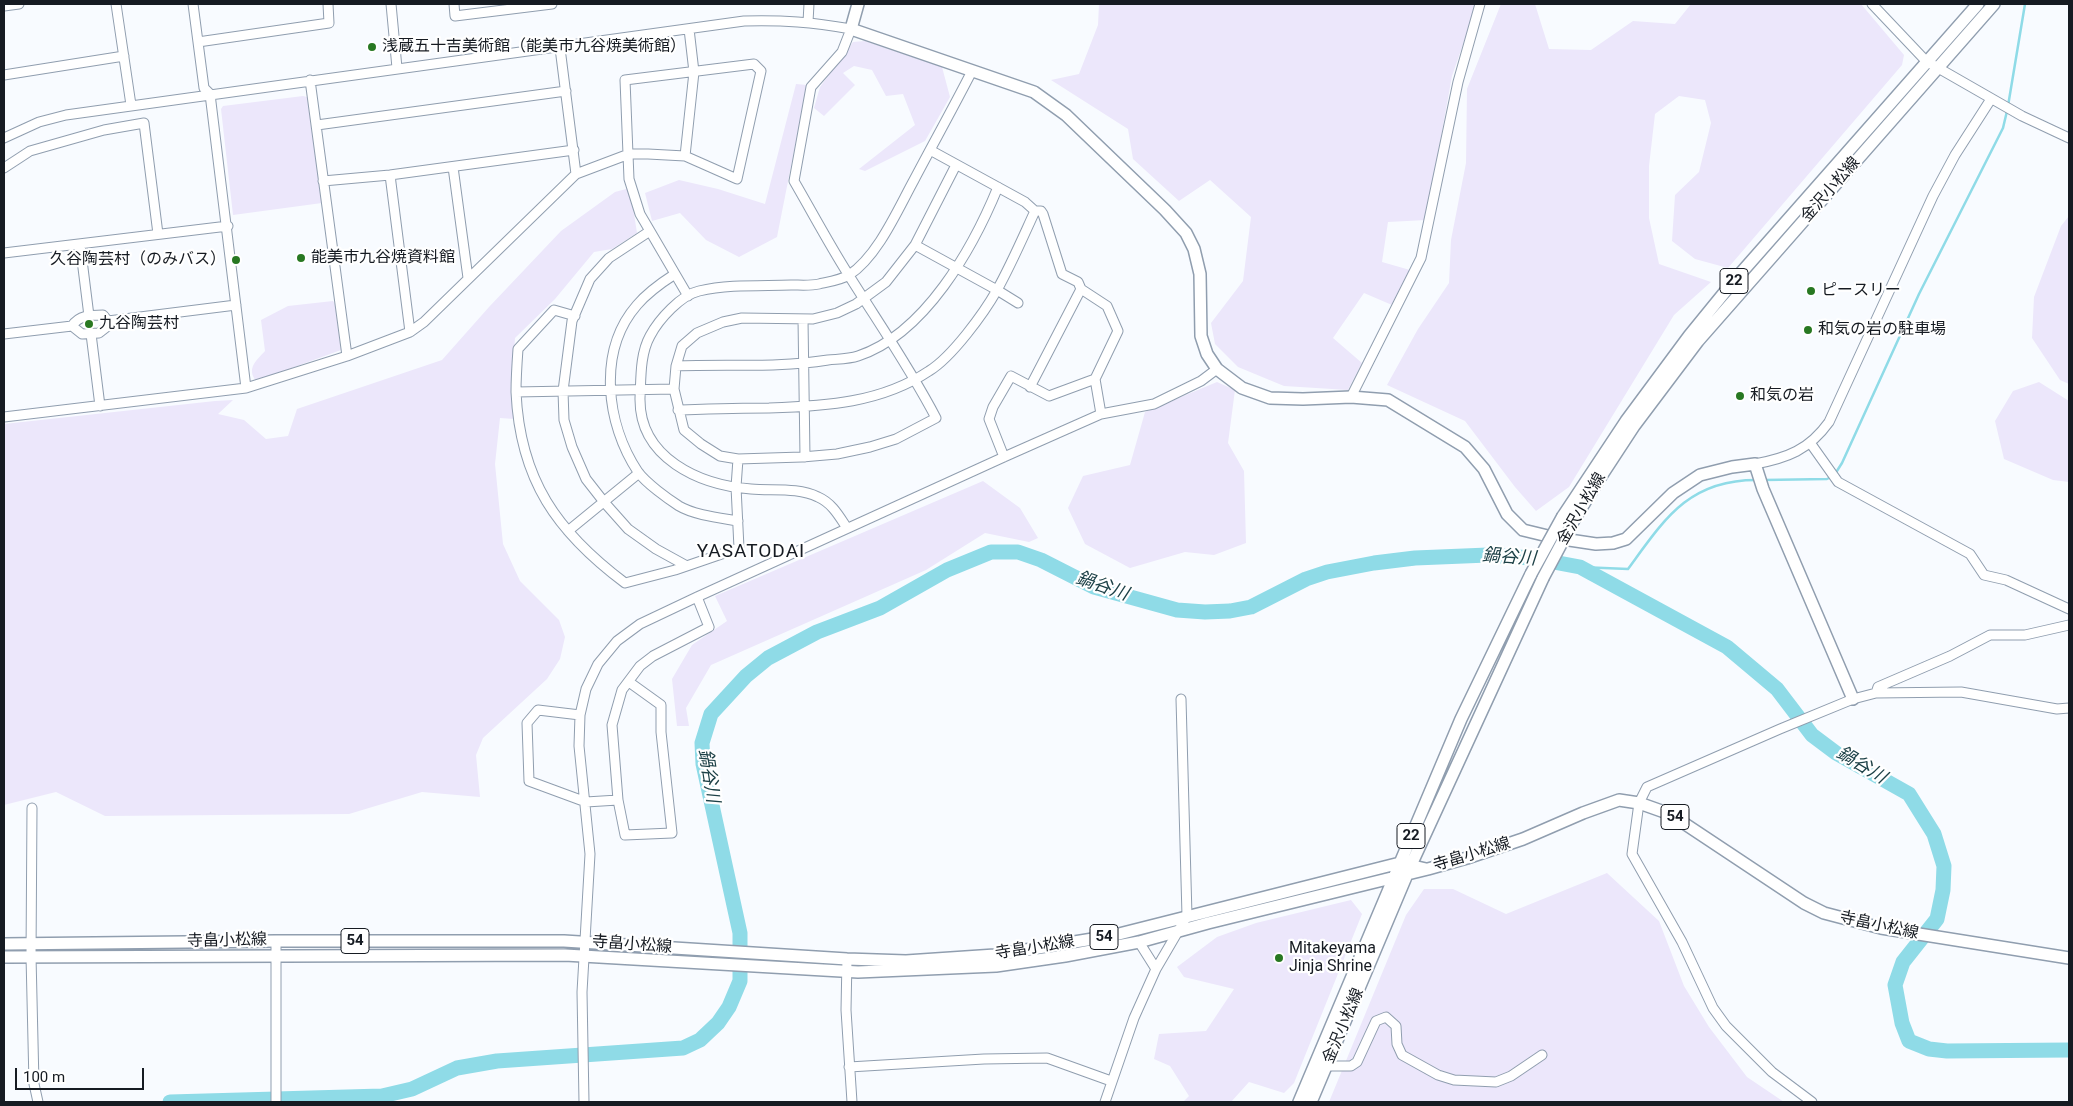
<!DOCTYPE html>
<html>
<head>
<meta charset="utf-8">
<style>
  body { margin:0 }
  #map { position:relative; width:2073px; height:1106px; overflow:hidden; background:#f8fbff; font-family:Roboto,sans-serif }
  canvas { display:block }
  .frame { position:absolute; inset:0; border:5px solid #161b22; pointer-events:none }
  .scale { position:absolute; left:15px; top:1068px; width:129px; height:22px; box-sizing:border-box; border:2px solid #161b22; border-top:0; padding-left:6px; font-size:15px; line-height:18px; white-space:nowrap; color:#161b22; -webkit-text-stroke:4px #fff; paint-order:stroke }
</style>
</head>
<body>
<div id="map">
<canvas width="2073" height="1106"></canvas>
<div class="frame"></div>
<div class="scale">100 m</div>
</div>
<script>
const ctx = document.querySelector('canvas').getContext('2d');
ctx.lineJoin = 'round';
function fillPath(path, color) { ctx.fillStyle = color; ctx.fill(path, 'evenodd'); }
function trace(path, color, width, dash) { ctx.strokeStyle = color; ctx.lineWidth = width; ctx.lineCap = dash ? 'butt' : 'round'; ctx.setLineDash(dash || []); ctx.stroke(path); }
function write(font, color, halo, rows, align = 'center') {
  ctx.font = font + ' Roboto,"Noto Sans JP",sans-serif'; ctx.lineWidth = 4.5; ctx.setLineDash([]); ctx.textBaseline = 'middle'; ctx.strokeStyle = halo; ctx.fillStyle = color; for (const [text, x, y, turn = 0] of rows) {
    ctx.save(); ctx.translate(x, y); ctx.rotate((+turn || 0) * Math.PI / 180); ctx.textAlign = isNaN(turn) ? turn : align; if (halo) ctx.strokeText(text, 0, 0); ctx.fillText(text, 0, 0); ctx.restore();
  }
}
const green = new Path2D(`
  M1099 4H1477L1452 76 1426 220 1388 222 1382 262 1410 270 1392 305 1364 293 1333 338 1362 363 1348 390 1284 386 1238 367 1215 344 1211 323 1243 281 1251 217 1210 180 1179 201 1133 159 1128 129 1051 80 1079 74 1098 25Z
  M1501 4H1535L1549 49 1591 50 1633 21 1675 24 1691 4H1861L1904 55 1902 65 1728 268 1695 259 1672 241 1675 195 1699 172 1711 123 1705 100 1679 96 1655 114 1649 166V218L1659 264 1711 282 1674 315 1569 487 1536 511 1515 487 1465 421 1387 385 1418 329 1449 283 1451 240 1466 163 1467 89Z
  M865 41 942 67 950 97 925 141 865 171 859 169 915 125 903 94 886 96 872 70 854 66 843 73 855 85 824 116 814 108 820 87 853 42Z
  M796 84 807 85 777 237 739 257 706 240 680 213 652 221 645 193 679 180 718 189 765 204Z
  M303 96 307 97 322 203 233 215 221 109 223 106Z
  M630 188 637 233 612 249 594 252 555 299 515 338 512 386 514 419 500 418 495 464 503 544 520 581 559 620 565 637 560 659 547 679 483 738 476 755 480 797 422 792 349 814 105 816 56 792 4 805V424L215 401 233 400 218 414 244 420 266 439 288 436 297 409 442 360 489 307 561 231 615 192Z
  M2069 216V384L2060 380 2032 338 2034 297 2061 226Z
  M333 301 335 304 341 350 256 381C246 368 257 360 265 351L261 320 288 306Z
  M1217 382 1235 390 1228 443 1244 471 1246 543 1214 555 1185 552 1130 568 1085 544 1068 508 1083 476 1130 465 1145 412Z
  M2039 382 2069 401V482L2053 480 2004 459 1995 421 2013 391Z
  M983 481 1020 508 1038 538 1029 542 985 533 926 570 711 665 686 708 689 726H677L672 679 692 645 727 621 715 596Z
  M1607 873 1659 921 1684 986 1709 1027 1747 1077 1784 1102H1329L1406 915 1424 889H1453L1506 914Z
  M1351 900 1362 914 1294 1083 1284 1093 1249 1082 1231 1102H1183L1189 1096 1170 1066 1154 1059 1159 1034 1206 1031 1234 989 1184 977 1177 967 1217 937 1256 923Z`);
const stream = new Path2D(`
  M2008 106 2025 4
  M1835 474 1842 463 1919 294 2003 128 2007 111
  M1764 480 1827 479 1831 477
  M1580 567 1628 569C1664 520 1688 480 1756 480`);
const river = new Path2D(`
  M170 1102 382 1096 412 1089 457 1068 497 1061 683 1048 700 1040 718 1023 729 1007 740 981V933L703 764 702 743 711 714 746 676 768 658 817 632 880 608 947 570 991 552H1018L1041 560 1094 587 1177 610 1205 612 1230 611 1251 607 1306 579 1327 572 1374 563 1415 558 1488 555 1532 558 1580 567 1727 647 1777 689 1812 735 1836 753 1909 794 1934 834 1944 866 1943 890 1937 919 1903 962 1895 985 1902 1023 1909 1041 1929 1049 1947 1051 2069 1050`);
const minor = new Path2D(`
  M116 4 131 105
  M193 4 204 88 210 94 246 388
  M391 4 397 68
  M454 4 455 16 552 4
  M1872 4 1926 61 2022 116 2069 138
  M4 6 19 4
  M808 22 809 4
  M198 42 329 23 328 4
  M560 48 576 174
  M4 75 124 56
  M310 80 347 356
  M317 125 566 91
  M4 138 39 122 66 115 744 21C784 20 811 22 851 29L842 52 811 87 794 181C812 212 829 244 848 274 878 322 910 368 936 418L896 439 870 447 837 454 802 457 738 459 720 456 701 444 684 430 674 389 676 366 682 346 697 333 723 322 742 318 813 319 837 313 856 304 886 282 915 245 956 165
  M685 156 694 72 689 29
  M453 167 468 278
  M4 168 30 151 104 130 144 123 158 234
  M390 175 410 332
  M323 181 390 175 574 150
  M80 244 89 316
  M915 245 997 290 1018 303
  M4 253 228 226
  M675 274C661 283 648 292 637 305 597 351 606 424 638 472 646 483 668 499 679 506 694 515 721 518 738 521
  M575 316 554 310 518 349C517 363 516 378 516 392 520 480 557 532 625 583L675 570 739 548 736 487 738 459
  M803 319 805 457
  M108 321 236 305
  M4 334 72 326 82 334 99 333 108 326V321L103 315C91 315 79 315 72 326
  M91 334 100 406
  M676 366C727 364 777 368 828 360 838 359 849 359 858 356 925 334 973 248 998 187
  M1095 379 1101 414
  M1030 387 1081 289
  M516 392 674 389
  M1351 397 1421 258 1458 82 1480 4
  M678 410C709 409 739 408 769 408 826 406 881 403 929 371 952 357 984 313 997 290 1011 265 1023 237 1035 211L1025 202 930 150
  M4 417 246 388 347 356 410 332 424 322 576 174 629 154H648L685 156 737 179 761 71 754 64 625 80 629 179 640 214 650 231
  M1811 444 1838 482 1970 554 1984 575 2006 580 2069 609
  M1004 457 989 419 993 407 1011 376 1049 396 1095 379 1118 331 1107 306 1081 289 1078 282 1062 274 1043 214 1041 211H1035
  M1755 464C1787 458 1809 450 1829 422L1933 196 1955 155 1991 99
  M847 528C839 516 832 503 818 497 798 487 772 491 751 489 699 485 639 458 640 398 641 378 640 354 650 336 659 319 681 295 699 291 729 284 761 286 791 285 800 285 810 286 819 284 828 282 841 280 849 275 878 256 898 209 914 180 933 144 953 108 972 71
  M568 531 639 473
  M685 565 656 549 628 529 604 502 586 479 572 447 564 420 563 391 572 321 590 279 609 258 650 231 688 296
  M629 682 661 705V732L672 833 625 835 618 800 612 725 622 690 640 666 653 656 709 627 697 597
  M1876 693 1878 687 1950 656 1990 635H2025L2069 625
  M580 715 538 710 527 723 529 781 586 802 618 800
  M32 808 31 956 34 1084 38 1102
  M276 941V1102
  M1139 942 1156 969
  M847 959 846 1010 852 1102
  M1327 1066H1351L1357 1062 1376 1021 1386 1017 1396 1026 1397 1044 1402 1055 1438 1075 1454 1080 1496 1082 1511 1076 1542 1055
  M849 1067 984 1059 1047 1058 1111 1081
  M584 1102 582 992 590 854 579 746 580 715 586 689 598 664 617 641 640 624 697 597 1004 457 1101 414 1154 404 1201 381 1217 369
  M1105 1102 1134 1018 1156 969 1187 916 1181 699
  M1812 1102 1772 1072 1726 1026 1713 1008 1682 942 1632 854 1639 803 1647 787 1780 729 1853 699 1876 693 1961 692 2057 709 2069 708`);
const major = new Path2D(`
  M858 4 851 29 1034 92 1066 115 1165 210 1186 233 1194 249 1200 274 1201 336 1207 354 1217 369 1242 388 1270 398 1303 399 1351 397 1388 400 1465 447 1484 469 1507 514 1523 530 1556 538 1596 544 1613 543 1626 539 1673 493 1700 475 1732 467 1755 464 1763 489 1853 699
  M1563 516 1626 421 1689 336 1733 282 1978 4
  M1575 518 1598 481 1634 426 1698 341 1994 4
  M4 944 276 941H564L847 959 906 961 995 955 1111 936 1400 863 1426 869
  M4 957 565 955 858 972 996 966 1065 956 1139 942 1208 923 1428 869 1467 858 1523 839 1583 813 1619 800 1639 803 1670 814 1804 903 1824 913 1881 928 2069 958
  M1299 1102 1461 719 1531 574
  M1311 1102 1411 865 1543 578`);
const majorBridge = new Path2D(`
  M1531 574 1563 516
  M1543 578 1575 518`);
const markers = [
  [372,47,5,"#287822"],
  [301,258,5,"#287822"],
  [236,260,5,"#287822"],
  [1811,291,5,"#287822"],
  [89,324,5,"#287822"],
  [1808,330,5,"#287822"],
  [1740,396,5,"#287822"],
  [1279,958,5,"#287822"]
];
const shields = [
  [1734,281,28],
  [1675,817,28],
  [1411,836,28],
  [1104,937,28],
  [355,941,28]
];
const shieldNames = [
  ["22",1734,281],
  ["54",1675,817],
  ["22",1411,836],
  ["54",1104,937],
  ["54",355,941]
];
const poiNames = [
  ["浅蔵五十吉美術館（能美市九谷焼美術館）",382,47],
  ["能美市九谷焼資料館",311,258],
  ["久谷陶芸村（のみバス）",226,260,"right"],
  ["ピースリー",1821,291],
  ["九谷陶芸村",99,324],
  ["和気の岩の駐車場",1818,330],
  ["和気の岩",1750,396],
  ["Mitakeyama",1289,949],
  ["Jinja Shrine",1289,967]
];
const streetNames = [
  ["金沢小松線",1831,190,-49],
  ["金沢小松線",1582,509,-60],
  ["寺畠小松線",1472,855,-17],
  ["寺畠小松線",1879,926,12],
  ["寺畠小松線",227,941,-1],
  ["寺畠小松線",632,945,4],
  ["寺畠小松線",1035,948,-9],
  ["金沢小松線",1344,1026,-67]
];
const waterNames = [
  ["鍋谷川",1509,558,4],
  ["鍋谷川",1102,587,19],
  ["鍋谷川",1861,766,31],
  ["鍋谷川",708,776,81]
];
const quarterNames = [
  ["YASATODAI",751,552]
];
fillPath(green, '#ece7fb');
trace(stream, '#8fdbe7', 2.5);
trace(river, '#8fdbe7', 15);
trace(minor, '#909eaf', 11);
trace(major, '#909eaf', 14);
trace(minor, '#fff', 9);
trace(major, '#fff', 11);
trace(majorBridge, '#909eaf', 14, []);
trace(majorBridge, '#fff', 11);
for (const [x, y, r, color] of markers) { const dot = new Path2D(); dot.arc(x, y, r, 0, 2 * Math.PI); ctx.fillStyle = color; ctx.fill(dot); trace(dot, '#fff', 2); }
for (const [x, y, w] of shields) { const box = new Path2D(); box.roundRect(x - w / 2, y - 12.5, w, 25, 4); ctx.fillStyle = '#fff'; ctx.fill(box); trace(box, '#161b22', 1); }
write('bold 15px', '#161b22', null, shieldNames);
write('16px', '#161b22', '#fff', poiNames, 'left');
write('16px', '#161b22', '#fff', streetNames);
write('italic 18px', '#1d4147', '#fff', waterNames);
ctx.letterSpacing = '1px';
write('19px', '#161b22', '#fff', quarterNames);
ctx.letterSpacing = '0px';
</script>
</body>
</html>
